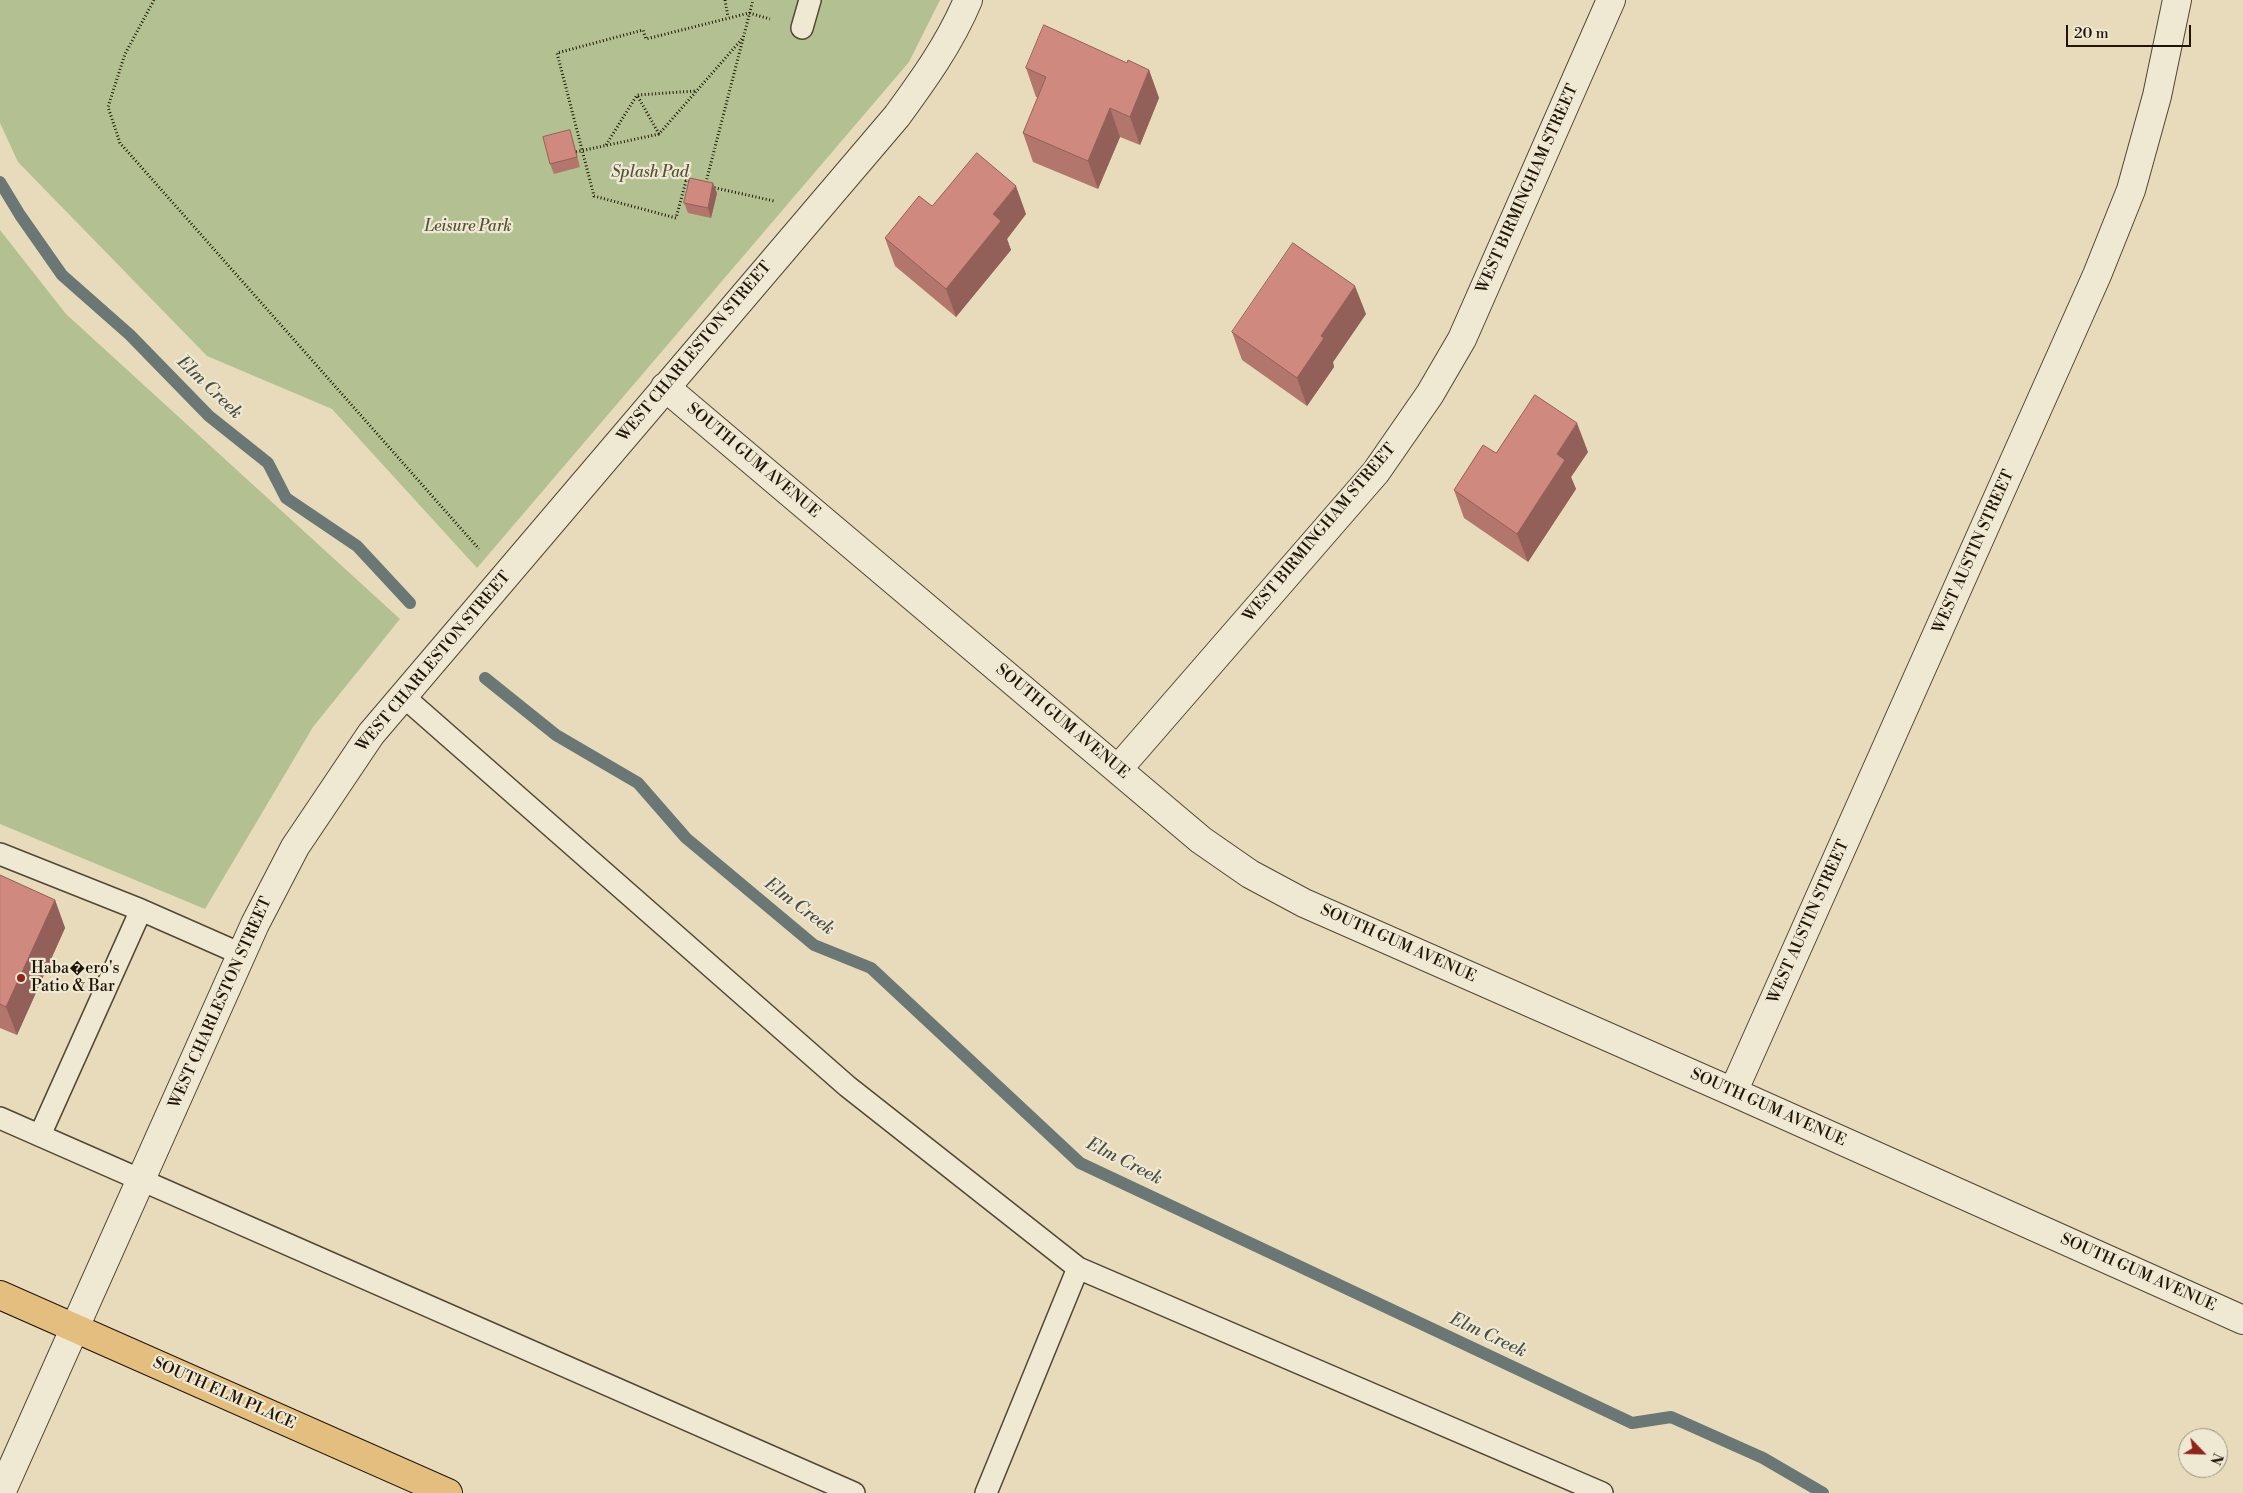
<!DOCTYPE html>
<html>
<head>
<meta charset="utf-8">
<style>
  body { margin:0 }
  #map { position:relative; width:2243px; height:1493px; overflow:hidden; background:#e7dbbb; font-family:"Libre Bodoni",serif }
  canvas { display:block }
  .north { position:absolute; left:2178px; top:1428px; width:50px; height:50px; box-sizing:border-box; background:#efe8d3; border:1px solid #9d9481; border-radius:50%; rotate:114deg; font-size:14px; font-weight:700; line-height:20px; text-align:center; color:#211507 }
  .north::after { content:''; display:block; margin:auto; width:18px; height:22px; background:#8f2418; clip-path:polygon(50% 0,100% 100%,50% 72%,0 100%) }
  .scale { position:absolute; left:2066px; top:25px; width:125px; height:22px; box-sizing:border-box; border:2px solid #211507; border-top:0; padding-left:6px; font-size:15px; line-height:18px; white-space:nowrap; color:#211507; -webkit-text-stroke:4px #efe8d3; paint-order:stroke }
</style>
</head>
<body>
<div id="map">
<canvas width="2243" height="1493"></canvas>
<div class="north">N</div>
<div class="scale">20 m</div>
</div>
<script>
const ctx = document.querySelector('canvas').getContext('2d');
ctx.lineJoin = 'round';
function fillPath(path, color) { ctx.fillStyle = color; ctx.fill(path, 'evenodd'); }
function trace(path, color, width, dash) { ctx.strokeStyle = color; ctx.lineWidth = width; ctx.lineCap = dash ? 'butt' : 'round'; ctx.setLineDash(dash || []); ctx.stroke(path); }
function write(font, color, halo, rows, align = 'center') {
  ctx.font = font + ' "Libre Bodoni",serif'; ctx.lineWidth = 4.5; ctx.setLineDash([]); ctx.textBaseline = 'middle'; ctx.strokeStyle = halo; ctx.fillStyle = color; for (const [text, x, y, turn = 0] of rows) {
    ctx.save(); ctx.translate(x, y); ctx.rotate((+turn || 0) * Math.PI / 180); ctx.textAlign = isNaN(turn) ? turn : align; if (halo) ctx.strokeText(text, 0, 0); ctx.fillText(text, 0, 0); ctx.restore();
  }
}
const green = new Path2D(`
  M0 0H940L909 62 477 568 332 409 207 356 18 162 0 123Z
  M0 230 66 314 400 619 313 727 205 909 0 824Z`);
const stream = new Path2D(`
  M0 182 20 215 62 275 130 335 209 416 268 463 286 498 357 546 410 603
  M485 678 556 735 638 783 686 838 814 945 871 968 1080 1163 1632 1423 1671 1417 1763 1458 1823 1493`);
const path = new Path2D(`
  M154 0 125 54 108 107 120 143 479 549
  M725 0 728 17
  M659 134 637 95 696 91
  M606 145 637 95
  M576 152 659 134 742 39
  M693 182 686 181 676 218 594 196 557 53 643 30 646 39 749 13 770 19
  M705 186 753 0
  M711 187 774 201`);
const lane = new Path2D(`
  M802 28 810 0
  M403 696 847 1086 1078 1268 1602 1493
  M0 854 141 910 241 954
  M0 1118 854 1493
  M40 1135 141 910
  M986 1493 1078 1268`);
const street = new Path2D(`
  M665 387 1201 840 1250 874 1304 903 1733 1092 2243 1320
  M1118 769 1376 472 1430 394 1462 339 1611 0
  M1733 1092 2097 275 2131 190 2157 96 2177 0
  M1 1493 255 924 295 847 371 734 897 116C924 79 950 43 968 0`);
const primary = new Path2D(`
  M0 1295 448 1493`);
const wall = new Path2D(`
  M1127 63 1149 70 1159 98 1140 145 1120 137 1098 189 1033 162 1023 133 1038 97H1036L1026 68Z
  M573 140 580 167 554 174 550 164Z
  M717 193 711 218 688 213 684 203Z
  M932 206 1026 214 1007 239 1011 250 956 317 895 266 885 238Z
  M1366 314 1333 362 1334 367 1307 406 1242 360 1232 332Z
  M1588 452 1571 477 1576 489 1528 562 1464 518 1454 490 1496 453Z
  M0 875 55 900 65 928 17 1035 0 1028Z`);
const shadedWall = new Path2D(`
  M1149 70 1159 98 1140 145 1130 117Z
  M1110 108 1120 137 1098 189 1088 161Z
  M713 183 717 193 711 218 708 208Z
  M1016 186 1026 214 1007 239 1011 250 956 317 946 289 993 214Z
  M1355 286 1366 314 1333 362 1334 367 1307 406 1297 378 1321 336Z
  M1577 423 1588 452 1571 477 1576 489 1528 562 1517 534 1557 454Z
  M55 900 65 928 17 1035 6 1007Z`);
const building = new Path2D(`
  M1044 25 1127 63 1128 60 1149 70 1130 117 1110 108 1088 161 1023 133 1046 77 1026 68Z
  M570 130 577 157 550 164 543 137Z
  M977 153 1016 186 993 214 1001 221 946 289 885 238 919 196 932 206Z
  M690 178 713 183 708 208 684 203Z
  M1293 243 1355 286 1321 336 1324 338 1297 378 1232 332Z
  M1535 395 1577 423 1557 454 1565 460 1517 534 1454 490 1483 445 1496 453Z
  M0 875 55 900 6 1007 0 1004Z`);
const markers = [
  [21,978,5,"#8f2418"]
];
const parkNames = [
  ["Splash Pad",650,173],
  ["Leisure Park",468,227]
];
const streetNames = [
  ["WEST BIRMINGHAM STREET",1528,189,-66],
  ["WEST CHARLESTON STREET",695,352,-50],
  ["SOUTH GUM AVENUE",753,461,40],
  ["WEST BIRMINGHAM STREET",1320,533,-50],
  ["WEST AUSTIN STREET",1974,552,-66],
  ["WEST CHARLESTON STREET",434,662,-50],
  ["SOUTH GUM AVENUE",1062,722,40],
  ["WEST AUSTIN STREET",1809,922,-66],
  ["SOUTH GUM AVENUE",1398,944,24],
  ["WEST CHARLESTON STREET",221,1003,-66],
  ["SOUTH GUM AVENUE",1768,1108,24],
  ["SOUTH GUM AVENUE",2138,1273,24],
  ["SOUTH ELM PLACE",224,1394,24]
];
const poiNames = [
  ["Haba�ero's",31,969],
  ["Patio & Bar",31,987]
];
const waterNames = [
  ["Elm Creek",209,388,44],
  ["Elm Creek",799,907,37],
  ["Elm Creek",1124,1162,27],
  ["Elm Creek",1488,1336,25]
];
fillPath(green, '#b3c192');
trace(stream, '#6b7774', 12);
trace(lane, '#524634', 24);
trace(street, '#524634', 30);
trace(primary, '#211507', 30);
trace(path, '#211507', 3, [1, 2.5]);
trace(lane, '#efe8d3', 21);
trace(street, '#efe8d3', 28);
trace(primary, '#e4be7e', 28);
fillPath(wall, '#b3766d');
fillPath(shadedWall, '#926059');
fillPath(building, '#d0897f');
trace(building, '#926059', 1);
for (const [x, y, r, color] of markers) { const dot = new Path2D(); dot.arc(x, y, r, 0, 2 * Math.PI); ctx.fillStyle = color; ctx.fill(dot); trace(dot, '#efe8d3', 2); }
write('italic 16px', '#545138', '#efe8d3', parkNames);
write('16px', '#211507', '#efe8d3', streetNames);
write('16px', '#211507', '#efe8d3', poiNames, 'left');
write('italic 18px', '#4c4e46', '#efe8d3', waterNames);
</script>
</body>
</html>
